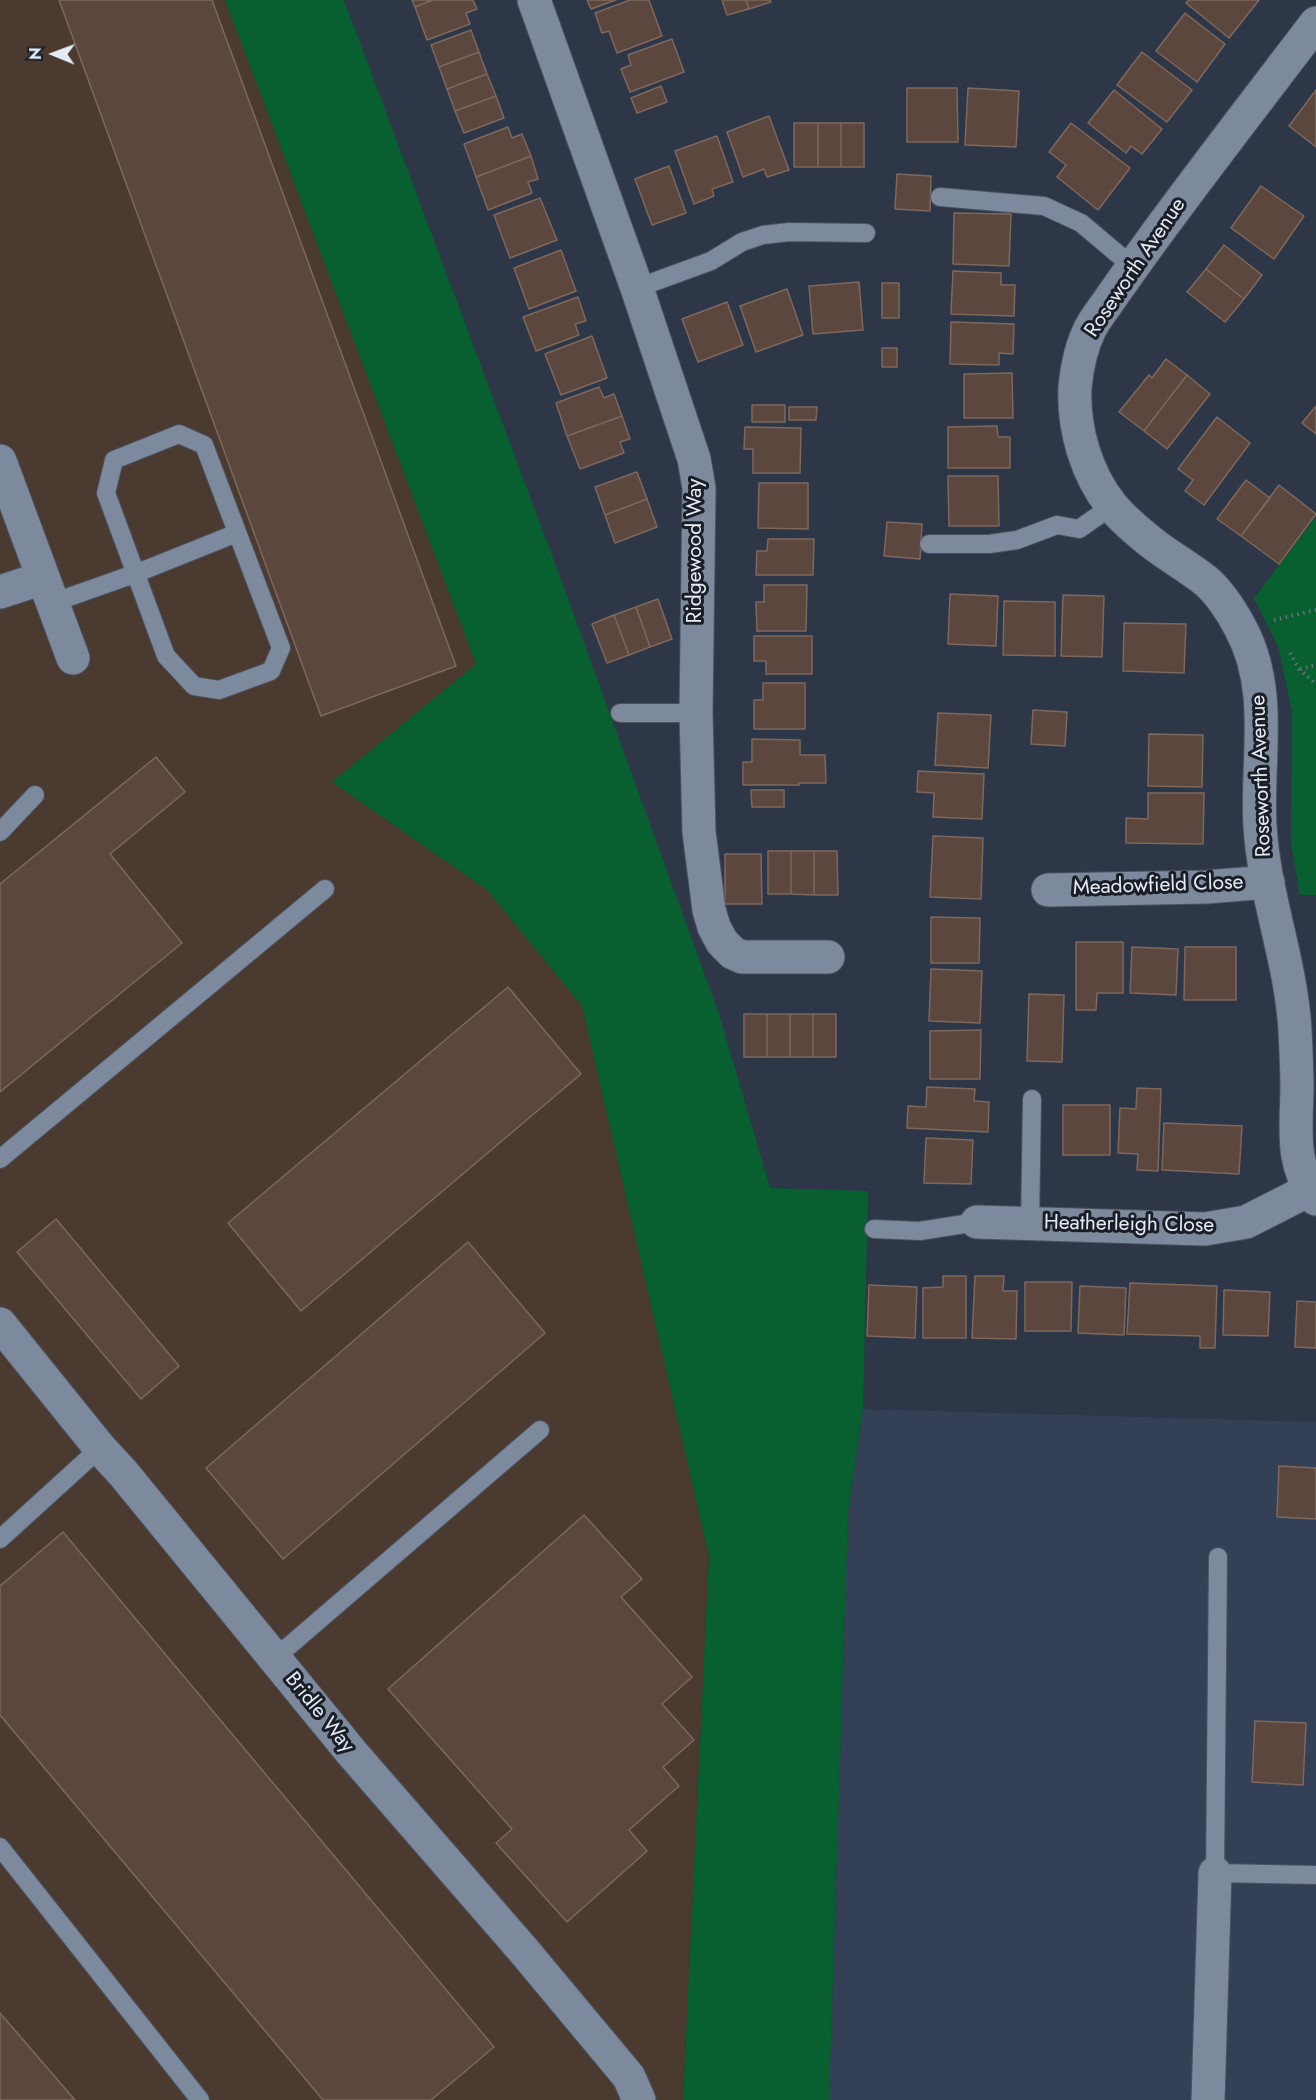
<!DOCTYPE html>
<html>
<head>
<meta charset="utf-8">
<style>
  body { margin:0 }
  #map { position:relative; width:1316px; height:2100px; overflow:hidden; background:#2d3747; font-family:Jost,sans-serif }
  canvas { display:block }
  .north { position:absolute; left:24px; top:24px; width:60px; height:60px; -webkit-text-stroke:4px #1a1e26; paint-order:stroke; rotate:271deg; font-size:16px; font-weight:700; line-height:24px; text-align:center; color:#e4ebf5 }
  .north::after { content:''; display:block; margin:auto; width:21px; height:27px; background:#e4ebf5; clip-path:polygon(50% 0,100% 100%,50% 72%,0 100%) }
</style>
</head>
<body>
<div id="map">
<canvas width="1316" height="2100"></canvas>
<div class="north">N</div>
</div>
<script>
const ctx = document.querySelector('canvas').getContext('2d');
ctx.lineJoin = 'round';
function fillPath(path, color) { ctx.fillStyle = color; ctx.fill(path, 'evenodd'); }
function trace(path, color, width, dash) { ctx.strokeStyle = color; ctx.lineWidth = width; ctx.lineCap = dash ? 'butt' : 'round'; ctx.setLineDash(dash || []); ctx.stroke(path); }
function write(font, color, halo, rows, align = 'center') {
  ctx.font = font + ' Jost,sans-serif'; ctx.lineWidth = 6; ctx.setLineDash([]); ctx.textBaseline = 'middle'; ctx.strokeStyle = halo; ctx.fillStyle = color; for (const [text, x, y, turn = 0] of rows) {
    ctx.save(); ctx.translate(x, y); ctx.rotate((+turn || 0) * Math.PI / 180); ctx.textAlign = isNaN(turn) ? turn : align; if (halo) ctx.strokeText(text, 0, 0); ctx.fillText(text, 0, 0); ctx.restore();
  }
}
const built = new Path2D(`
  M863 1409 1316 1422V2100H829L848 1513Z`);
const industrial = new Path2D(`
  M0 0H225L476 664 332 782 487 890 582 1006 709 1556 683 2100H0Z`);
const green = new Path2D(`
  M225 0H344L559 574 719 1014 770 1188 868 1191 863 1409 848 1513 829 2100H683L709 1556 582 1006 487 890 332 782 476 664Z
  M1316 517V895H1300L1291 843 1292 712 1278 646 1254 598Z`);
const building = new Path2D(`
  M59 0H212L456 666 321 716Z
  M412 0H433L415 7Z
  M433 0H473L477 9 466 13 470 24 427 40 415 7Z
  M587 0H616L591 9Z
  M630 0H649L662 36 617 53 609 31 602 33 595 13Z
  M722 0H746L749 9 727 15Z
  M746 0H770L771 2 749 9Z
  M1189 0H1259L1229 38 1186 3Z
  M1185 13 1225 44 1197 82 1156 51Z
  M471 30 479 52 439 67 431 45Z
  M672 39 684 72 630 92 621 69 631 65 628 55Z
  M479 52 487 74 447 89 439 67Z
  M1142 52 1192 90 1167 122 1117 85Z
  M487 74 496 96 455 111 447 89Z
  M661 86 667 102 637 113 631 98Z
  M907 88H957L958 142H907Z
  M968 88 1019 91 1016 147 965 145Z
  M1114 90 1162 129 1142 154 1131 146 1126 153 1088 123Z
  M1316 90V147L1289 126Z
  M496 96 504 118 464 133 455 111Z
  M769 116 789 170 767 177 764 169 743 177 727 132Z
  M794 123H818V167H794Z
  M818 123H841V167H818Z
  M841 123H864V167H841Z
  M1071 123 1130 168 1098 210 1057 177 1066 165 1049 152Z
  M508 127 512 138 522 134 531 156 476 177 464 144Z
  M717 136 733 182 712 189 714 196 694 204 675 151Z
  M531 156 538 179 528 182 532 193 488 210 476 177Z
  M669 166 686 213 652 225 635 179Z
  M897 174 931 176 930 211 895 209Z
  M1261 186 1304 216 1274 259 1231 228Z
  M540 198 557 240 510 258 494 215Z
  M954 213 1011 214 1009 266 953 264Z
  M1224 245 1262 275 1244 299 1206 269Z
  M561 250 576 291 529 309 514 268Z
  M1206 269 1244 299 1225 322 1187 292Z
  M953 271 1001 273V285H1015L1014 316 951 314Z
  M859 282 863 330 813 334 809 286Z
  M882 283H899V318H882Z
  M787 289 803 335 756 352 740 306Z
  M578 297 586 321 575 324 579 335 536 351 523 317Z
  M727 302 743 345 698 362 682 319Z
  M951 322 1014 324 1013 354 999 353V365L950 364Z
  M592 336 607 378 561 395 545 354Z
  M882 348H897V367H882Z
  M1166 359 1187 375 1144 431 1119 412 1149 375 1152 378Z
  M1012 373 1013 418H964V374Z
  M1187 375 1210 394 1167 449 1144 431Z
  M599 387 604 398 614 394 622 416 567 436 556 403Z
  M752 405H785V422H752Z
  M1316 406V434L1302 423Z
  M789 407H817L816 420H789Z
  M622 416 630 439 620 442 624 453 580 469 567 436Z
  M1217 417 1250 443 1204 505 1185 491 1193 480 1178 469Z
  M997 426 998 437H1010V468H948V427Z
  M745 427 801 428 800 473H753V449H744Z
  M637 472 647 499 605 515 595 487Z
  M948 476H998L999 526H949Z
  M1246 480 1270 498 1241 536 1217 519Z
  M759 483H808V529L758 528Z
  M1279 485 1316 514 1279 564 1241 536Z
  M647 499 657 527 615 543 605 515Z
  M887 522 922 524 920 559 884 556Z
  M768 539H814L813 575H756L757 551H767Z
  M764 585H807L806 631H757L756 602H764Z
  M950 594 998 596 996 646 948 644Z
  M1063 595 1104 596 1102 657 1061 656Z
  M658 599 672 639 650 647 636 607Z
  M1004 601 1055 602V656L1003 655Z
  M636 607 650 647 629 655 614 615Z
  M614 615 629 655 607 663 592 624Z
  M1124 623 1186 624 1184 673 1123 671Z
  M754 636H812V674H766V661H754Z
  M763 683H805V729H754V700H763Z
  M1033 710 1067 712 1065 746 1031 744Z
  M938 713 991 715 988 768 935 765Z
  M1149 734 1203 735 1202 787 1148 786Z
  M752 739 800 740V755H825L826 783H799V785H743V762H752Z
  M156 757 185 792 110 854 182 943 0 1092V884Z
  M918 771 984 774 982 819 933 817 934 793 917 792Z
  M751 790H784V807H752Z
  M1148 793H1204L1203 844 1126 843V818L1148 819Z
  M933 836 983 838 981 899 930 897Z
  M768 851H791V894H768Z
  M791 851H814V895L791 894Z
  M814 851H837L838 895H814Z
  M725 854H761L762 904H725Z
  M931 917 980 918 979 963H931Z
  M1076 942H1123V993H1097L1096 1010H1076Z
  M1132 947 1178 949 1176 995 1130 993Z
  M1185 947H1236V1000H1184Z
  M931 969 982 971 980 1023 929 1021Z
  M508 987 581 1074 301 1311 228 1223Z
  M1029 994 1064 995 1062 1062 1027 1061Z
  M744 1014H767V1057H744Z
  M767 1014H790V1057H767Z
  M790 1014H813V1057H790Z
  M813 1014H836V1057H813Z
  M981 1030 980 1079H930V1031Z
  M927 1087 975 1089 974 1101 989 1102 988 1132 907 1128 908 1106 926 1107Z
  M1137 1088 1161 1089 1158 1171 1137 1170 1138 1154 1118 1153 1120 1108 1136 1109Z
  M1063 1105H1110V1155H1063Z
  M1164 1123 1242 1126 1239 1174 1162 1170Z
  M926 1138 973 1140 971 1184 924 1183Z
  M56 1219 179 1366 141 1399 17 1252Z
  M468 1242 545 1333 283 1559 206 1468Z
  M943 1276H966V1338H923V1288L943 1287Z
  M975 1276H1004L1003 1291H1017L1016 1339 972 1338Z
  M1025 1282H1072L1071 1331H1025Z
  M1130 1283 1217 1286 1215 1348H1200V1336L1127 1334Z
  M869 1285 917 1287 915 1338 867 1336Z
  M1080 1286 1126 1288 1124 1335 1078 1333Z
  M1224 1290 1270 1292 1268 1336 1223 1335Z
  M1297 1301 1316 1302V1348L1295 1347Z
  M1279 1466 1316 1468V1519L1277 1517Z
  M584 1515 642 1579 621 1597 692 1677 662 1704 694 1740 663 1767 679 1786 629 1830 647 1851 567 1922 496 1843 512 1829 388 1689Z
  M63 1532 494 2047 431 2100H323L0 1715V1586Z
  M1255 1721 1306 1723 1303 1785 1252 1782Z
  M0 2013 75 2100H0Z`);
const path = new Path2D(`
  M1274 620 1316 610
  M1290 653 1299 669 1316 684
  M1300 669 1316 665`);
const service = new Path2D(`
  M940 197 1044 206 1081 223 1132 266
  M637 288 711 261 742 242 763 235 789 232 866 233
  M179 434 204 445 281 648 271 671 219 690 194 686 166 656 106 493 114 460Z
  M929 544H989L1017 540 1057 525 1079 529 1112 506
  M52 603 137 573 237 533
  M620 713H696
  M0 832 35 795
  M0 1159 325 889
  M1030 1224 1032 1099
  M874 1229 920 1231 977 1222
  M0 1539 100 1448
  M1218 1557 1215 1873 1316 1875
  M275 1658 540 1430
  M0 1847 200 2100`);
const minor = new Path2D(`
  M534 0 637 288 694 459 699 488 696 713 699 832 709 910 714 927 722 942 733 953 742 957H828
  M1316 23C1265 90 1213 157 1163 225 1146 248 1129 272 1112 296 1105 307 1096 317 1090 329 1081 347 1077 367 1075 387 1073 428 1086 474 1112 506 1123 519 1143 536 1156 546 1172 558 1190 568 1206 581 1220 593 1232 612 1241 629 1274 691 1256 760 1260 826 1264 895 1291 961 1295 1030 1296 1050 1297 1071 1297 1090 1296 1131 1291 1164 1316 1199
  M0 461 73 658
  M0 592 43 578
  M1048 890 1206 887 1268 882
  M977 1222 1205 1229 1246 1222 1309 1190
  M0 1324 100 1448 123 1473 352 1753 524 1951 629 2077 639 2100
  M1208 2100 1215 1873`);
const streetNames = [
  ["Roseworth Avenue",1136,268,-56],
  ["Ridgewood Way",696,551,-90],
  ["Roseworth Avenue",1262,776,-92],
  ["Meadowfield Close",1158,886,-2],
  ["Heatherleigh Close",1129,1225,1],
  ["Bridle Way",319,1713,51]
];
fillPath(built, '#344056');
fillPath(industrial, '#4b3a2f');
fillPath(green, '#086031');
fillPath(building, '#5b473d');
trace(building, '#7e685e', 1.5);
trace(service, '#4b5361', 20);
trace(minor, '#4b5361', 35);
trace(path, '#67707e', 4, [1.5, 4.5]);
trace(service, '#7d899c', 18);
trace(minor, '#7d899c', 33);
write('21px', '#e4ebf5', '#1a1e26', streetNames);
</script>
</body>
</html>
